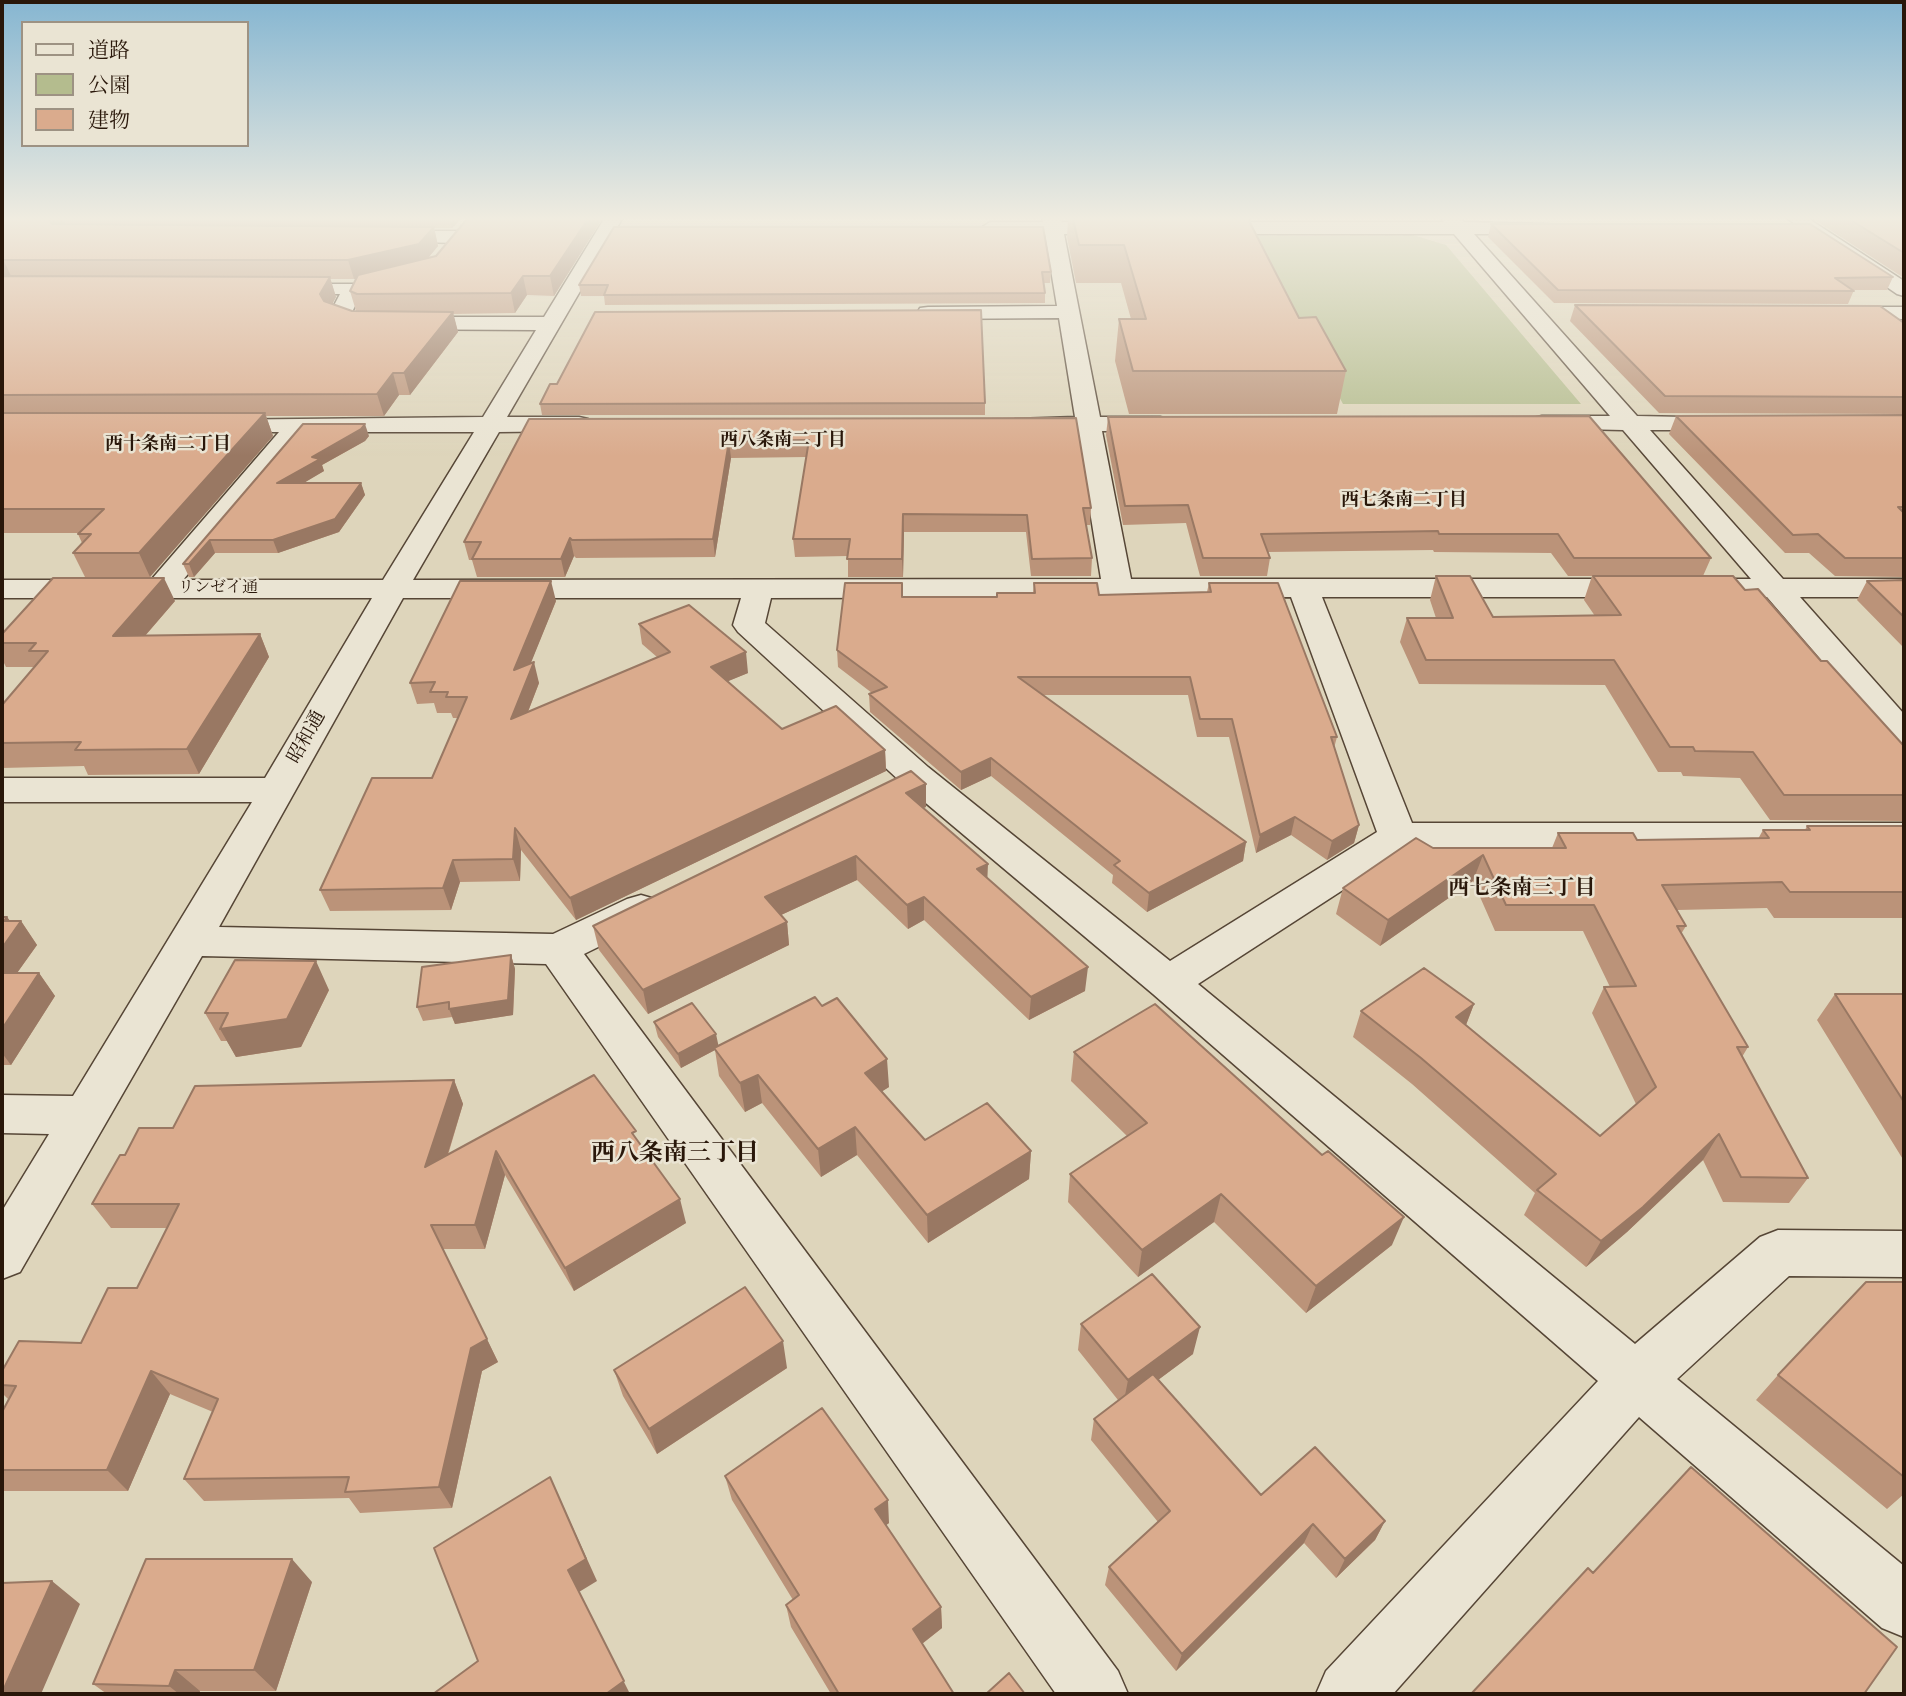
<!DOCTYPE html>
<html>
<head>
<meta charset="utf-8">
<style>
  body { margin:0 }
  #map { position:relative; width:1906px; height:1696px; overflow:hidden; background:#ded5bb; font-family:Vollkorn,"Noto Serif JP",serif }
  canvas { display:block }
  .frame { position:absolute; inset:0; border:4px solid #29170a; pointer-events:none }
  .legend { position:absolute; left:21px; top:21px; width:228px; height:126px; box-sizing:border-box; background:#eae4d3; border:2px solid #9d9283; margin:0; padding:9px 12px; list-style:none; font-size:21px; color:#29170a }
  .legend li { display:flex; align-items:center; gap:14px; height:35px }
  .legend b { width:35px; border:2px solid #9d9283 }
</style>
</head>
<body>
<div id="map">
<canvas width="1906" height="1696"></canvas>
<div class="frame"></div>
<ul class="legend">
<li><b style="height:9px;background:#eae4d3"></b>道路</li>
<li><b style="height:19px;background:#b4bc8e"></b>公園</li>
<li><b style="height:19px;background:#daab8d"></b>建物</li>
</ul>
</div>
<script>
const ctx = document.querySelector('canvas').getContext('2d');
ctx.lineJoin = 'round';
function fillPath(path, color) { ctx.fillStyle = color; ctx.fill(path, 'evenodd'); }
function trace(path, color, width, dash) { ctx.strokeStyle = color; ctx.lineWidth = width; ctx.lineCap = dash ? 'butt' : 'round'; ctx.setLineDash(dash || []); ctx.stroke(path); }
function write(font, color, halo, rows, align = 'center') {
  ctx.font = font + ' Vollkorn,"Noto Serif JP",serif'; ctx.lineWidth = 5; ctx.setLineDash([]); ctx.textBaseline = 'middle'; ctx.strokeStyle = halo; ctx.fillStyle = color; for (const [text, x, y, turn = 0] of rows) {
    ctx.save(); ctx.translate(x, y); ctx.rotate((+turn || 0) * Math.PI / 180); ctx.textAlign = isNaN(turn) ? turn : align; if (halo) ctx.strokeText(text, 0, 0); ctx.fillText(text, 0, 0); ctx.restore();
  }
}
const green = new Path2D(`
  M1413 235 1446 245 1581 404H1343L1252 236Z`);
const minor = new Path2D(`
  M604 219H622L507 417H579L588 419 591 424 588 429 579 431 499 432 413 580 1101 579 1077 431 1015 429 1012 424 1015 419 1075 417 1059 318 928 319 920 318 917 313 920 308 928 307 1057 306 1045 234H990L981 228 990 222H1043V219H1061L1062 222H1119L1128 228 1119 234H1064L1100 417H1160L1169 419 1172 424 1169 429 1160 431H1102L1131 579H1751L1623 430 1533 428 1530 423 1533 418 1542 416H1610L1454 234H1200L1191 228 1200 222H1444L1442 219H1461L1464 222 1549 224 1551 228 1542 234H1474L1637 416 1733 418 1736 423 1733 428 1724 430H1650L1783 579H1904V597H1800L1904 714V746L1892 742 1767 597H1322L1412 823H1904V849H1406L1198 984 1635 1344 1760 1237 1778 1230 1904 1231V1277L1789 1276 1677 1379 1904 1566V1637L1882 1628 1639 1417 1393 1694H1316L1326 1671 1598 1381 1153 994 902 783 738 632 733 625 741 598H403L219 927 553 934 627 899 641 895 655 899 661 909 655 919 584 954 1118 1671 1128 1694H1056L546 964 202 956 20 1272 2 1279V1211L49 1134 2 1133V1095L73 1096 252 802H2V778H265L372 598H2V580H151L279 432H216L207 430 204 425 207 420 483 417 536 330 359 329 332 320 329 315 340 294H280L273 292 270 288 273 284H361L364 288 352 312 362 317H544ZM306 432H474L383 580H183ZM1291 597 1377 832 1170 961 928 767 765 623 771 598Z
  M1788 219H1809L1904 281V296L1897 294Z
  M384 231H458L467 237 458 243 377 241 375 237 377 233Z
  M1837 307H1904V319L1829 318 1826 313 1829 308Z`);
const wall = new Path2D(`
  M2 219H461L452 228H434L438 246 428 258 436 256 467 219H602L554 296 527 295 515 313 453 314 458 332 410 395H399L384 416H266L273 436 150 577H85L73 553 82 543 78 534 79 533H2ZM330 279H356L350 291 356 311H352L332 304 336 297Z
  M1063 219H1377H1249L1299 318 1346 371 1337 414H1129L1115 361 1119 319H1131L1121 283H1076L1067 237 1068 219Z
  M1813 219H1904V278Z
  M1491 224 1893 277 1887 290H1854L1848 304 1554 303 1488 237Z
  M1051 272 1050 283H1044L1045 293V303L605 305 604 296H581L579 285Z
  M1575 305 1904 323V414L1659 413 1570 321Z
  M985 403V415H542L540 404Z
  M1904 415V577L1835 576 1809 553H1785L1669 434 1676 416Z
  M1108 417 1711 558 1703 576 1745 590 1821 661 1904 746V821L1770 820 1740 778 1683 776 1681 772H1658L1605 685 1419 684 1400 642 1407 618H1436L1430 600 1436 576 1493 617 1595 616 1584 600 1592 576H1568L1551 553 1434 552 1433 550 1268 552 1270 558 1267 576H1200L1186 523 1123 525 1106 435Z
  M1076 418 1091 508 1090 525H1086L1092 558 1091 576H1031L1026 532H904L903 577H848V556L795 557 793 539 806 457 731 458 715 557 576 558 574 556 565 577H477L472 560H469L464 542 529 419Z
  M303 424 369 436 365 441 322 465 324 471 303 483H361L365 495 339 532 278 553H215L194 577H189L183 564Z
  M1904 580V648L1857 600 1867 581Z
  M902 583V597H997L1033 593 1034 583 1099 595 1207 592 1209 583 1337 737 1334 748 1359 825 1354 843 1327 860 1291 835 1256 853 1229 737H1197L1188 695H1043L1246 842 1243 861 1147 912 1112 883 1113 875 991 776 961 790 870 712 869 694 872 693 838 667 837 650Z
  M175 601 145 636 260 634 269 657 199 774 88 775 84 766 2 768V705L34 667H6L2 659V634Z
  M556 601 530 664 539 683 528 712 657 657 642 644 639 624 748 673 728 681 782 729 885 750 886 771 576 920 521 850 520 881 460 882 451 910 330 911 320 890 432 778 458 718H453L451 713H437L434 703 417 704 410 683Z
  M926 807 924 808 1085 991 1029 1020 924 920 908 929 857 880 781 915 787 922 789 945 648 1014 599 950 593 926Z
  M1807 826H1904V918H1774L1767 908 1677 910 1686 926 1681 934 1748 1047 1742 1057 1808 1178 1789 1203 1723 1202 1703 1160 1627 1232 1586 1267 1524 1215 1535 1193 1412 1084 1353 1037 1361 1011 1474 1004 1466 1025 1600 1136 1636 1104 1592 1013 1604 987H1610L1583 931H1495L1473 881 1380 946 1336 914 1343 888 1433 848H1552L1558 833 1637 840 1758 839 1763 830H1805Z
  M2 917H7L10 921H21L37 945 17 973H39L55 996 11 1065H2Z
  M511 955 515 969 513 1015 455 1024 452 1017 423 1021 417 1007Z
  M329 990 301 1047 236 1057 227 1041H221L205 1013Z
  M1835 994H1904V1161L1817 1020Z
  M654 1022 718 1045 889 1087 882 1091 925 1140 1031 1151 1029 1179 928 1243 857 1155 821 1177 762 1103 745 1112 719 1076 715 1050 681 1068 658 1037Z
  M1074 1052 1392 1245 1306 1313 1214 1222 1138 1277 1068 1202 1070 1174 1127 1136 1071 1081Z
  M454 1080 463 1104 448 1155 639 1142 686 1223 574 1291 505 1175 485 1249H442L498 1362 482 1371 452 1508 360 1513 349 1498 204 1501 184 1479 213 1412 170 1394 128 1491H2V1412L8 1399 2 1393V1371L81 1343 137 1288 167 1228H111L92 1204 125 1155 173 1128Z
  M1904 1282V1494L1887 1509 1756 1400 1778 1375Z
  M1081 1324 1193 1354 1158 1380 1261 1495 1385 1521 1375 1540 1336 1578 1304 1543 1176 1671 1105 1585 1109 1567 1158 1522 1091 1440 1094 1419 1118 1400 1078 1350Z
  M787 1368 657 1454 623 1396 614 1370Z
  M725 1476 889 1523 886 1525 941 1607 942 1628 922 1644 954 1694H831L791 1627 786 1605 793 1600 732 1500Z
  M312 1582 276 1691H200L199 1694H107L93 1684Z`);
const shadedWall = new Path2D(`
  M48 219H63L67 227 55 235Z
  M449 219H461L452 228Z
  M588 219H602L554 296 550 276Z
  M434 227 438 246 424 263 354 279 348 260Z
  M3 259 12 278 2 284V260Z
  M523 276 527 295 515 313 511 293Z
  M330 277 336 297 327 314 320 294Z
  M453 312 458 332 410 395 404 373Z
  M393 373 399 395 384 416 377 394Z
  M265 413 273 436 150 577 139 553Z
  M365 424 369 436 365 441 322 465 324 471 282 496 277 483 312 457Z
  M729 441 731 458 715 557 713 539Z
  M361 483 365 495 339 532 278 553 273 540Z
  M903 514 904 532 903 577 902 559Z
  M570 538 574 556 565 577 561 559Z
  M210 540 215 553 194 577 189 564Z
  M164 578 175 601 124 660 113 636Z
  M551 581 556 601 520 690 514 670Z
  M260 634 269 657 199 774 187 749Z
  M746 652 748 673 714 687 711 667Z
  M534 662 539 683 517 740 511 719Z
  M885 750 886 771 576 920 570 898Z
  M991 758V776L961 790V772Z
  M926 784V807L907 816 906 793Z
  M1295 817 1291 835 1256 853 1260 835Z
  M1359 825 1354 843 1327 860 1332 841Z
  M515 828 521 850 520 881 513 859Z
  M1246 842 1243 861 1147 912 1149 893Z
  M1483 855 1473 881 1380 946 1388 920Z
  M856 856 857 880 768 921 765 897Z
  M453 860 460 882 451 910 443 888Z
  M988 864 987 887 977 869Z
  M924 897V920L908 929 907 905Z
  M7 917 16 929 21 921 37 945 2 994V948L4 921Z
  M787 922 789 945 648 1014 643 990Z
  M511 955 515 969 513 1015 455 1024 449 1009Z
  M316 961 329 990 301 1047 236 1057 220 1029Z
  M1088 967 1085 991 1029 1020 1031 997Z
  M39 973 55 996 11 1065 2 1053V1029Z
  M1474 1004 1464 1030 1456 1017Z
  M716 1034 719 1048H714L715 1050 681 1068 678 1054Z
  M887 1059 889 1087 867 1101 865 1073Z
  M758 1075 762 1103 745 1112 740 1083Z
  M454 1080 463 1104 436 1192 425 1167Z
  M855 1127 857 1155 821 1177 818 1149Z
  M1719 1134 1703 1160 1627 1232 1586 1267 1601 1241Z
  M496 1151 505 1175 485 1249 475 1225Z
  M1031 1151 1029 1179 928 1243 927 1215Z
  M1221 1194 1214 1222 1138 1277 1142 1250Z
  M680 1199 686 1223 574 1291 565 1268Z
  M1404 1217 1392 1245 1306 1313 1316 1286Z
  M1200 1327 1193 1354 1123 1406 1128 1380Z
  M487 1339 498 1362 482 1371 452 1508 439 1487 471 1348Z
  M783 1341 787 1368 657 1454 649 1429Z
  M151 1371 170 1394 128 1491 107 1470Z
  M550 1477 597 1581 579 1592 630 1694H606L568 1570Z
  M888 1500 889 1523 877 1532 875 1509Z
  M1385 1521 1375 1540 1336 1578 1345 1559Z
  M1313 1524 1304 1543 1176 1671 1182 1654Z
  M292 1559 312 1582 276 1691 254 1670Z
  M52 1581 80 1604 41 1694H2Z
  M941 1607 942 1628 914 1650 913 1629Z
  M175 1670 200 1691 199 1694H179L169 1686Z`);
const building = new Path2D(`
  M2 219H49L52 224 434 227 419 244 348 260H2Z
  M467 219H588L550 276H523L511 293 357 294 350 291 358 275 436 256Z
  M1073 219H1248L1299 318 1316 317 1346 371H1133L1119 319H1146L1124 245H1079Z
  M1849 219H1904V253Z
  M1491 224H1810L1893 277 1835 278 1854 291 1558 290Z
  M614 227H1043L1051 272H1042L1045 293 604 295 608 285H579Z
  M2 276 330 277 320 294 324 301 352 311 453 312 404 373H393L377 394 2 395Z
  M1575 305 1880 306 1904 323V397L1665 396Z
  M981 310 985 403 540 404 550 384H557L595 312Z
  M2 413H265L139 553H73L91 534H78L104 509H2Z
  M1904 415V507H1898L1904 513V558H1845L1818 534 1793 535 1676 416Z
  M1589 416 1711 558H1574L1558 534H1439L1438 531 1261 534 1270 558H1203L1188 505 1125 506 1108 417Z
  M1076 418 1091 508H1083L1092 558 1032 559 1027 515 903 514 902 559H847L850 539H793L809 440 729 441 713 539 572 540 570 538 561 559H472L481 542H464L529 419Z
  M303 424H365L361 429 312 457 320 459 277 483H361L335 519 273 540H210L189 564H183Z
  M1436 576H1470L1493 617 1621 615 1593 576H1733L1745 590 1758 589 1821 661H1827L1904 746V795H1784L1753 752 1695 751 1693 747H1670L1614 660H1426L1407 618H1453Z
  M53 578H164L113 636 260 634 187 749 75 750 81 742 2 743V705L48 651H29L36 643H2V634Z
  M1904 580V617L1867 581Z
  M460 581H551L514 670 534 662 511 719 670 652 639 624 689 605 746 652 711 667 782 729 836 706 885 750 570 898 515 828 513 859 453 860 443 888 320 890 372 778H432L467 697H446L448 692H430L435 682 410 683Z
  M845 583H902V597H997V593H1035L1034 583H1097L1099 595 1211 592 1209 583H1278L1337 737H1331L1359 825 1332 841 1295 817 1260 835 1232 719H1200L1190 677H1018L1246 842 1149 893 1114 865 1120 861 991 758 961 772 869 694 887 687 837 650Z
  M911 771 926 784 906 793 988 864 977 869 1088 967 1031 997 924 897 907 905 856 856 765 897 787 922 643 990 593 926Z
  M1807 826H1904V892H1790L1782 882 1662 885 1686 926H1677L1748 1047H1737L1808 1178 1741 1177 1719 1134 1643 1207 1601 1241 1537 1190 1556 1174 1421 1058 1361 1011 1424 968 1474 1004 1456 1017 1600 1136 1656 1087 1604 987 1636 986 1594 905H1506L1483 855 1388 920 1343 888 1416 838 1433 848H1566L1558 833H1633L1637 840 1769 838 1763 830H1810Z
  M2 917H7L4 921H21L2 948Z
  M511 955 508 1000 449 1009V1002L417 1007 422 967Z
  M235 960 316 961 287 1019 220 1029 228 1013H205Z
  M2 973H39L2 1029Z
  M1835 994H1904V1102Z
  M815 997 822 1006 837 998 887 1059 865 1073 925 1140 987 1103 1031 1151 927 1215 855 1127 818 1149 758 1075 740 1083 714 1048Z
  M692 1003 716 1034 678 1054 654 1022Z
  M1155 1004 1322 1155 1328 1151 1404 1217 1316 1286 1221 1194 1142 1250 1070 1174 1147 1123 1074 1052Z
  M594 1075 636 1131 632 1133 680 1199 565 1268 496 1151 475 1225H431L487 1339 471 1348 439 1487 345 1492 349 1477 184 1479 218 1399 151 1371 107 1470H2V1412L16 1386 2 1385V1371L19 1341 81 1343 108 1288H137L179 1204H92L120 1155H125L139 1128H173L195 1086 454 1080 425 1167Z
  M1152 1274 1200 1327 1128 1380 1081 1324Z
  M1866 1282H1904V1477L1778 1375Z
  M745 1287 783 1341 649 1429 614 1370Z
  M1153 1374 1261 1495 1315 1447 1385 1521 1345 1559 1313 1524 1182 1654 1109 1567 1170 1511 1094 1419Z
  M822 1408 888 1500 875 1509 941 1607 913 1629 954 1694H839L786 1605 799 1595 725 1476Z
  M1691 1467 1897 1647 1864 1694H1471L1588 1568 1593 1573Z
  M550 1477 586 1559 568 1570 624 1681 606 1694H433L478 1661 434 1548Z
  M146 1559H292L254 1670H175L169 1686 93 1684Z
  M52 1581 2 1693V1583Z
  M1009 1673 1025 1694H986Z`);
const farStreetnames = [
  ["リンゼイ通",218,589]
];
const farNeighbourhoodnames = [
  ["西八条南二丁目",783,442],
  ["西十条南二丁目",168,446],
  ["西七条南二丁目",1404,502]
];
const streetNames = [
  ["昭和通",308,738,-61]
];
const neighbourhoodNames = [
  ["西七条南三丁目",1522,890]
];
const nearNeighbourhoodnames = [
  ["西八条南三丁目",675,1156]
];
fillPath(green, '#b4bc8e');
trace(minor, '#564636', 3);
fillPath(minor, '#eae4d3');
fillPath(wall, '#bb9379');
fillPath(shadedWall, '#997863');
fillPath(building, '#daab8d');
trace(building, '#997863', 2);
const sky = ctx.createLinearGradient(0, 0, 0, 456);
sky.addColorStop(0, '#86b6d1');
sky.addColorStop(0.48, '#f0ece0');
sky.addColorStop(1, '#f0ece000');
ctx.fillStyle = sky;
ctx.fillRect(0, 0, 1906, 456);
write('16px', '#29170a', '#eae4d3', farStreetnames);
write('bold 18px', '#29170a', '#eae4d3', farNeighbourhoodnames);
write('19px', '#29170a', '#eae4d3', streetNames);
write('bold 21px', '#29170a', '#eae4d3', neighbourhoodNames);
write('bold 24px', '#29170a', '#eae4d3', nearNeighbourhoodnames);
</script>
</body>
</html>
